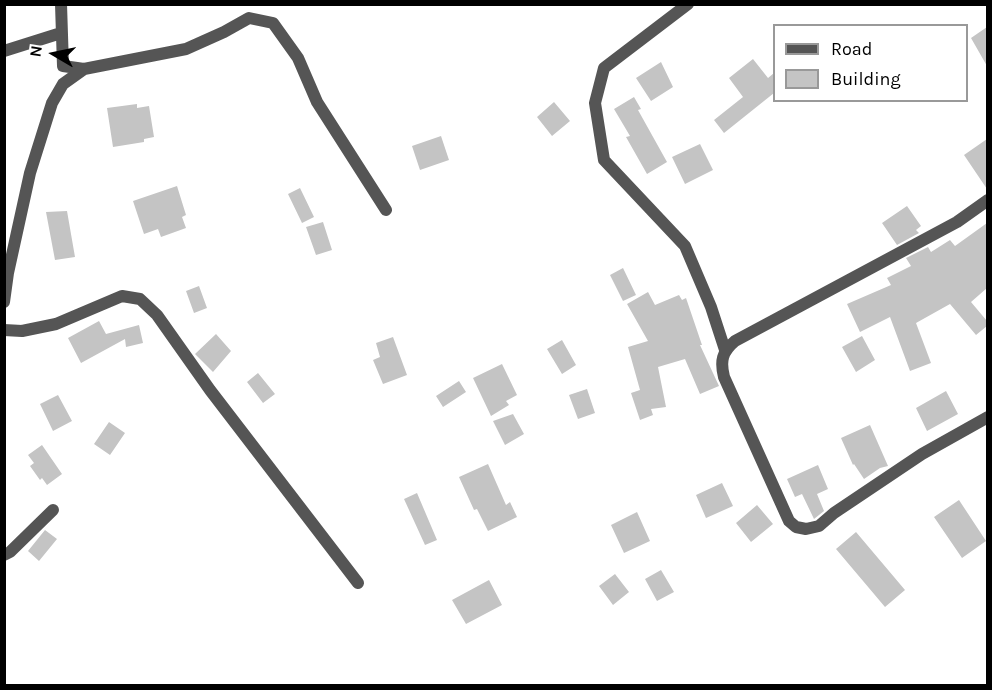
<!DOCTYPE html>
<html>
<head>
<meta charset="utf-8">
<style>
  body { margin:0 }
  #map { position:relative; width:992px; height:690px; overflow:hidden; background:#fff; font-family:Karla,sans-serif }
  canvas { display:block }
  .frame { position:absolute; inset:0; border:6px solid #000; pointer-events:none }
  .legend { position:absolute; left:773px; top:24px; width:195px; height:78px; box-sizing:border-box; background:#fff; border:2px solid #999; margin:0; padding:8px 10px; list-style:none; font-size:18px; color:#000 }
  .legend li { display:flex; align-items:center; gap:12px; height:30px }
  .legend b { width:30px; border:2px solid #999 }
  .north { position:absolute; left:24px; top:24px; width:60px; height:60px; -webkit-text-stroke:4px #fff; paint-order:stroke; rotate:279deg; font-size:16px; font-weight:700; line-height:24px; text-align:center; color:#000 }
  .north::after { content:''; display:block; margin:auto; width:21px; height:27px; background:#000; clip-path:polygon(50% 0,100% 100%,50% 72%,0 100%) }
</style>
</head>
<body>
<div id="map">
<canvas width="992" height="690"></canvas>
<div class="frame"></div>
<ul class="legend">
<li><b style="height:8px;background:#555"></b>Road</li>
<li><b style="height:16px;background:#c4c4c4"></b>Building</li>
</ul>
<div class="north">N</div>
</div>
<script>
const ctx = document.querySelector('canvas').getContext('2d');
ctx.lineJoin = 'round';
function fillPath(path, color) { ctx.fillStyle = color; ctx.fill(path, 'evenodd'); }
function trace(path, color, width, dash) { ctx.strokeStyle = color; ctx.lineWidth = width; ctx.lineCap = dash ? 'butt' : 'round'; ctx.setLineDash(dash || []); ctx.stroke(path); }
const building = new Path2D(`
  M987 27V66L971 38Z
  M753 59 768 78 774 73V93L724 133 714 120 743 97 729 78Z
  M661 62 673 87 651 101 636 78Z
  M634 97 641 109 638 110 667 162 647 174 626 137 630 136 614 109Z
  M554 102 570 121 552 136 537 117Z
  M137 104V108L149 106 154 137 144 139V142L113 147 107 108Z
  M441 136 449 160 420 170 412 146Z
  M987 139V189L964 155Z
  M700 144 713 170 685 184 672 157Z
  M177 186 186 215 182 217 186 228 161 237 158 229 144 234 133 201Z
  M300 188 314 217 302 223 288 194Z
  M907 206 921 226 916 230 919 233 897 245 882 223Z
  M67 211 75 257 55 260 46 212Z
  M323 222 332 250 316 255 306 227Z
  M987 223V288L971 302 987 321V326L976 335 950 304 916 323 931 363 910 371 890 317 860 332 847 304 891 285 887 278 911 266 906 258 928 247 931 252 950 240 955 246Z
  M623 268 636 295 623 301 610 275Z
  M199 286 207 308 194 313 186 291Z
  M648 292 655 305 679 295 682 300 686 298 702 345H700L719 386 700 394 685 359 658 367 666 407 651 409 653 415 640 420 631 393 640 390 628 347 648 341 627 304Z
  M99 321 106 334 139 325 143 343 126 347 125 339 81 363 68 338Z
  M216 334 231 351 213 372 195 354Z
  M862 336 875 360 856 372 842 347Z
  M393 337 407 375 383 384 373 360 380 357 376 343Z
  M562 340 576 365 562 374 547 349Z
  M502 364 517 395 506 401 509 405 491 416 473 378Z
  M258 373 275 394 263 403 247 382Z
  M459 381 466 392 443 407 436 396Z
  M587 389 595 413 578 419 569 395Z
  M946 391 958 414 927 431 916 408Z
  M58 395 72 421 53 431 40 404Z
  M513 414 524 434 505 445 493 421Z
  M109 422 125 433 110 455 94 444Z
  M870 425 888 466 880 468 864 479 854 464 853 465 841 438Z
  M42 445 62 474 47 485 42 478 40 480 30 466 34 463 28 455Z
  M488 464 506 505 510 502 517 517 488 531 477 509 474 510 459 477Z
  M818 465 828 489 817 494 824 511 814 519 802 494 795 497 787 479Z
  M722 483 733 506 706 518 696 495Z
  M417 493 437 540 425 545 404 499Z
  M959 500 986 541 962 558 934 517Z
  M757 505 773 524 751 542 736 523Z
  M637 512 650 541 624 553 611 525Z
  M45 530 57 539 39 561 28 551Z
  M856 532 905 590 885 607 836 549Z
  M661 570 674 592 657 601 645 579Z
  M615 574 629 592 613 605 599 586Z
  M489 580 502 605 466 624 452 600Z`);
const street = new Path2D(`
  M61 4 63 66 84 69
  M688 4 604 68 595 103 604 160 685 246 711 307 725 350
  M4 51 61 33
  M988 200 957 222 735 341C722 352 720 361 724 377L789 521 796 527 806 529 819 526 834 513 922 454 988 417
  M4 302 8 273 30 173 52 103 63 84 84 69 186 49 224 32 249 18 273 23 298 58 317 102 386 210
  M4 330 22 331 56 324 122 296 140 299 157 315 210 390 358 583
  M4 555 10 552 53 510`);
fillPath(building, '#c4c4c4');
trace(street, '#555', 12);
</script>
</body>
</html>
